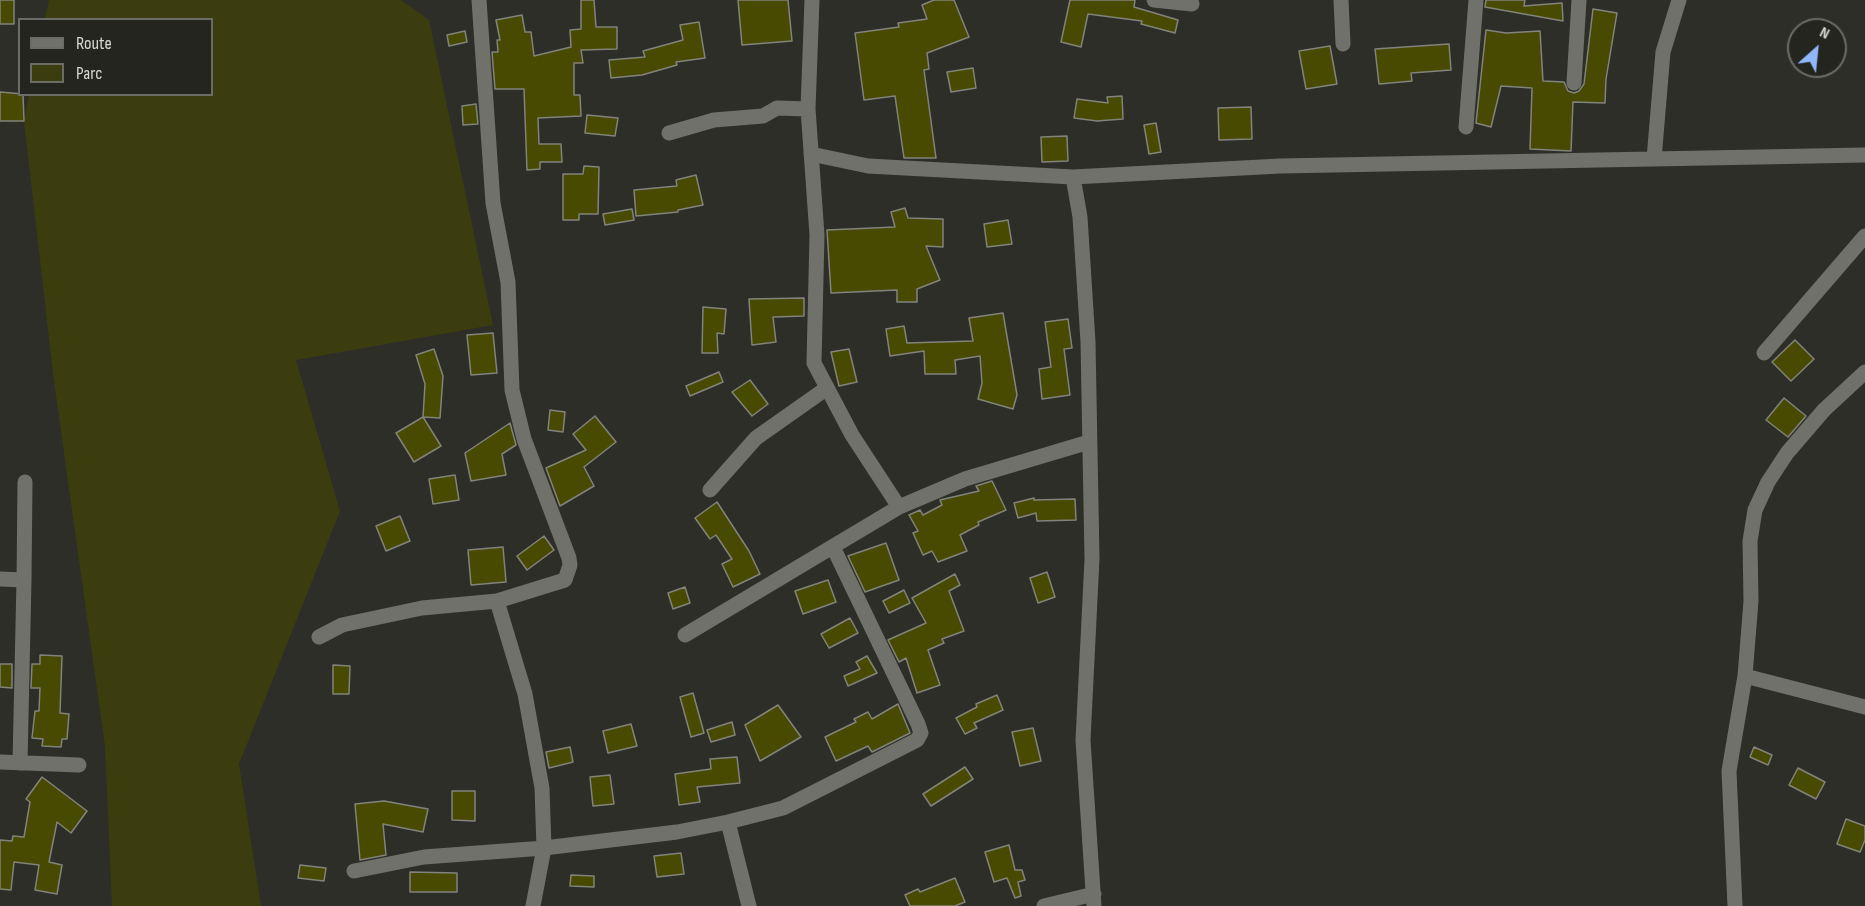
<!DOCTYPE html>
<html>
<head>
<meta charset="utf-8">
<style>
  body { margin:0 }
  #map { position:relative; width:1865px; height:906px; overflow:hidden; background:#2e2e28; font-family:"Sofia Sans Condensed",sans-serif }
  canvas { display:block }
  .legend { position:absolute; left:18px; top:18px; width:195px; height:78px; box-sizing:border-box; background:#24251f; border:2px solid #6c6c67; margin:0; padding:8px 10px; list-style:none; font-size:18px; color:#d7d7d4 }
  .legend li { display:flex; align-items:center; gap:12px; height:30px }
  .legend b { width:30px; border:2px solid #6c6c67 }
  .north { position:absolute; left:1787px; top:18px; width:60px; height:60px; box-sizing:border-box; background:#24251f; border:2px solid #6c6c67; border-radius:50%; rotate:27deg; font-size:16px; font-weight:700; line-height:24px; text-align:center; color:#d7d7d4 }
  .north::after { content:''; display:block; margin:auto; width:21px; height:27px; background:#91b8fd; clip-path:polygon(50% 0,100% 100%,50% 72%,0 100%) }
</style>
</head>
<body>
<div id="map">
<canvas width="1865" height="906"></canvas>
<ul class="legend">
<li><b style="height:8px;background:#71716b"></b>Route</li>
<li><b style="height:16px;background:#3b3d0f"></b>Parc</li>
</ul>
<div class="north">N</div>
</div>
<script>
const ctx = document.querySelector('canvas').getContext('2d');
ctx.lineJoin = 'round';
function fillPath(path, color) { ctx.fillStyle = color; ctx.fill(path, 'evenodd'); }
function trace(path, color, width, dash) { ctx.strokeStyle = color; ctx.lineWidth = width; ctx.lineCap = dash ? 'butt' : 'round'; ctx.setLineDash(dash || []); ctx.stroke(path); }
const green = new Path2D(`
  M49 0H401L429 20 493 325 296 360 340 511 239 764 261 906H112L105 746 54 381 24 121 29 95 212 94V20L45 19Z`);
const building = new Path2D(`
  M0 0H14V24H0Z
  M581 0H594L596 27H617V49L581 50 583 63H574V95H580L581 116 538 118 539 144H561L562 162H540V169L527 170 524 89H495L492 52H498L497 40H500L496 20 522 15 525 32H531L534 56 571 47 570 30 581 29Z
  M738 0H788L792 41 742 45Z
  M934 0H954L969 37 927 53 929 69 924 70 936 158H904L895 96 864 100 855 33 899 27 898 23 927 19 922 5Z
  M1070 0H1135L1134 7 1178 20 1175 33 1141 24 1142 21 1088 14 1081 47 1061 42Z
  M1486 0H1525L1524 6 1562 3 1563 21 1485 7Z
  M1593 9 1617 13 1606 79 1605 103 1573 102 1571 151 1530 149 1532 88 1501 86 1491 127 1476 123 1486 30 1506 33 1540 31 1543 81 1564 82 1568 91 1574 93 1579 91 1584 84Z
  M699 22 705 58 676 62 677 65 642 75 611 78 609 60 645 57 643 51 683 40 680 25Z
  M465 31 467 42 449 46 447 35Z
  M1449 44 1451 70 1411 73 1412 81 1379 84 1375 49Z
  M1330 46 1337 84 1306 89 1299 51Z
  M973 68 976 88 951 92 947 72Z
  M0 92 23 94 24 121H0Z
  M1122 96 1123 119 1097 121 1074 118 1077 99 1108 103 1107 97Z
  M476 104 478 124 463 125 462 106Z
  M1251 107 1252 139 1219 140 1218 108Z
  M587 115 618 118 615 136 585 133Z
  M1156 123 1161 152 1149 154 1144 125Z
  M1067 136 1068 161 1042 162 1041 137Z
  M584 166 599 167 598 214H579V220H563V174H583Z
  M696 175 703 205 678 210V212L636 216 634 190 677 186 676 180Z
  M905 208 908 218 943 219V247L926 246 940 280 917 289V302H897V290L831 293 827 230 895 227 891 212Z
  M632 209 634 220 605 225 603 214Z
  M1008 220 1012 244 987 247 984 224Z
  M804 298V316L773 317 776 342 752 345 749 299Z
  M703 307 726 309 724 334 717 333 718 353H702Z
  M1003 313 1017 395 1013 409 978 399 982 383 980 356 955 360 956 374H925L924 351 890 356 886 329 904 326 907 343 973 341 969 318Z
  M1068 319 1072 348 1064 349 1070 395 1042 399 1039 369 1051 367 1045 322Z
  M493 333 497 373 471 375 467 335Z
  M1795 340 1814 359 1791 381 1772 362Z
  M434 349 443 376 440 418 423 417 425 384 416 355Z
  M849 349 857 382 839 386 831 352Z
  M719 372 723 382 690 396 686 386Z
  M750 380 768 404 752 416 732 392Z
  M1784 398 1806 416 1788 437 1766 420Z
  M550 410 565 412 563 432 548 430Z
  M595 416 616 442 584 467 594 486 560 506 546 468 586 450 573 434Z
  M423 417 441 446 414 462 396 433Z
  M510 423 516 445 502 454 506 475 471 481 465 453Z
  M455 475 459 500 433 504 429 479Z
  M992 481 1006 510 978 522 979 525 960 535 967 551 938 562 932 551 923 555 913 533 918 531 909 515 920 510 923 515 942 505 940 500 979 491 976 486Z
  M1034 498V500L1075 499 1076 520 1037 521 1036 513 1018 518 1014 503Z
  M717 502 749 551 760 574 733 587 722 564 732 559 716 535 710 539 695 518Z
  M400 516 410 541 386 551 376 526Z
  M544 536 554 550 527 570 517 556Z
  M886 543 899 580 865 592 848 556Z
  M503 547 506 582 471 585 468 550Z
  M1047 572 1055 597 1038 603 1030 578Z
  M955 574 960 585 949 591 964 631 942 639 944 643 928 650 940 685 917 693 906 658 899 662 888 640 926 623 912 598Z
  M828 580 836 602 803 614 795 591Z
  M685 587 690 603 673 609 668 593Z
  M904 590 910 603 889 613 883 601Z
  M850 618 858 633 829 648 821 634Z
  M40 655 62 656 60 713 69 714 67 739H62L61 747 42 746 43 739 32 738 35 711H39L40 688H31L32 664H40Z
  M867 656 877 673 848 686 844 676 860 669 856 662Z
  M0 664H12V688L0 687Z
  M333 665 350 666 349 694H333Z
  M693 693 704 733 691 737 680 697Z
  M997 695 1003 710 974 723 977 728 965 734 956 718 977 707 976 704Z
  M898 704 910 733 872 752 868 746 836 761 825 737 856 722 854 719 868 712 872 719Z
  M778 705 801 737 760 761 745 725Z
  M732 722 735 735 711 742 707 730Z
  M631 724 637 746 608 753 603 731Z
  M1033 728 1041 761 1020 766 1012 732Z
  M570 747 573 762 549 768 546 752Z
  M1754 747 1772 755 1768 765 1750 757Z
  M737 757 740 783 697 787 700 802 679 805 675 774 711 769 710 759Z
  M965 767 973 779 931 806 923 794Z
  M1798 768 1825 782 1816 799 1789 785Z
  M610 775 614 804 593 806 590 777Z
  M42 777 87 811 71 833 57 822 49 862 62 865 57 894 35 890 39 865 14 862 11 890 0 889V840L12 841 13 836 24 837 30 802 26 799Z
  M452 791H475V821L452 820Z
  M384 801 428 809 423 832 383 824 386 855 360 860 355 804Z
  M1846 819 1865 826V840L1860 852 1837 844Z
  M1009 845 1015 870H1022L1025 880 1018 882 1021 896 1015 898 1007 878 994 882 985 852Z
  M681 853 684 874 657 877 654 856Z
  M300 865 326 868 324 881 298 878Z
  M410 872 457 873V892H410Z
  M571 875 594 876V887L570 886Z
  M955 878 965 902 955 906H910L905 895 918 889 920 892Z`);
const minor = new Path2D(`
  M812 0 808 109 817 235 814 363 852 435 899 507
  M1154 0 1192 4
  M1341 0 1343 44
  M1574 83 1579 0
  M1466 127 1476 0
  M669 133 714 120 763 116 777 108 808 109
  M811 154 868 166 1073 177 1080 217 1088 342 1092 559 1083 740 1094 906
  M1654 159 1663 52 1679 0
  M1073 177 1280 166 1865 155
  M1764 353 1865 236
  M710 490 756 438 827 388
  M0 579 24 580 20 763
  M24 580 25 482
  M497 601 525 694 542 788 544 848 533 906
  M685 635 899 507 965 479 1089 442
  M319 637 342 625 422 608 497 601 565 580 570 565 569 558 524 439 512 390 508 282 493 203 479 0
  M1745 676 1865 707
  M0 762 79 765
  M728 822 749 906
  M354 871 424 857 544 848 677 832 728 822 783 808 917 740 921 733 918 724 833 547
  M1044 906 1094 894
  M1735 906 1729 771 1745 676 1751 601 1750 541 1755 510 1768 482 1787 453 1824 410 1865 372`);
fillPath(green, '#3b3d0f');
fillPath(building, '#474a00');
trace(building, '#82837c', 1.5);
trace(minor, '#71716b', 15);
</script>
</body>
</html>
